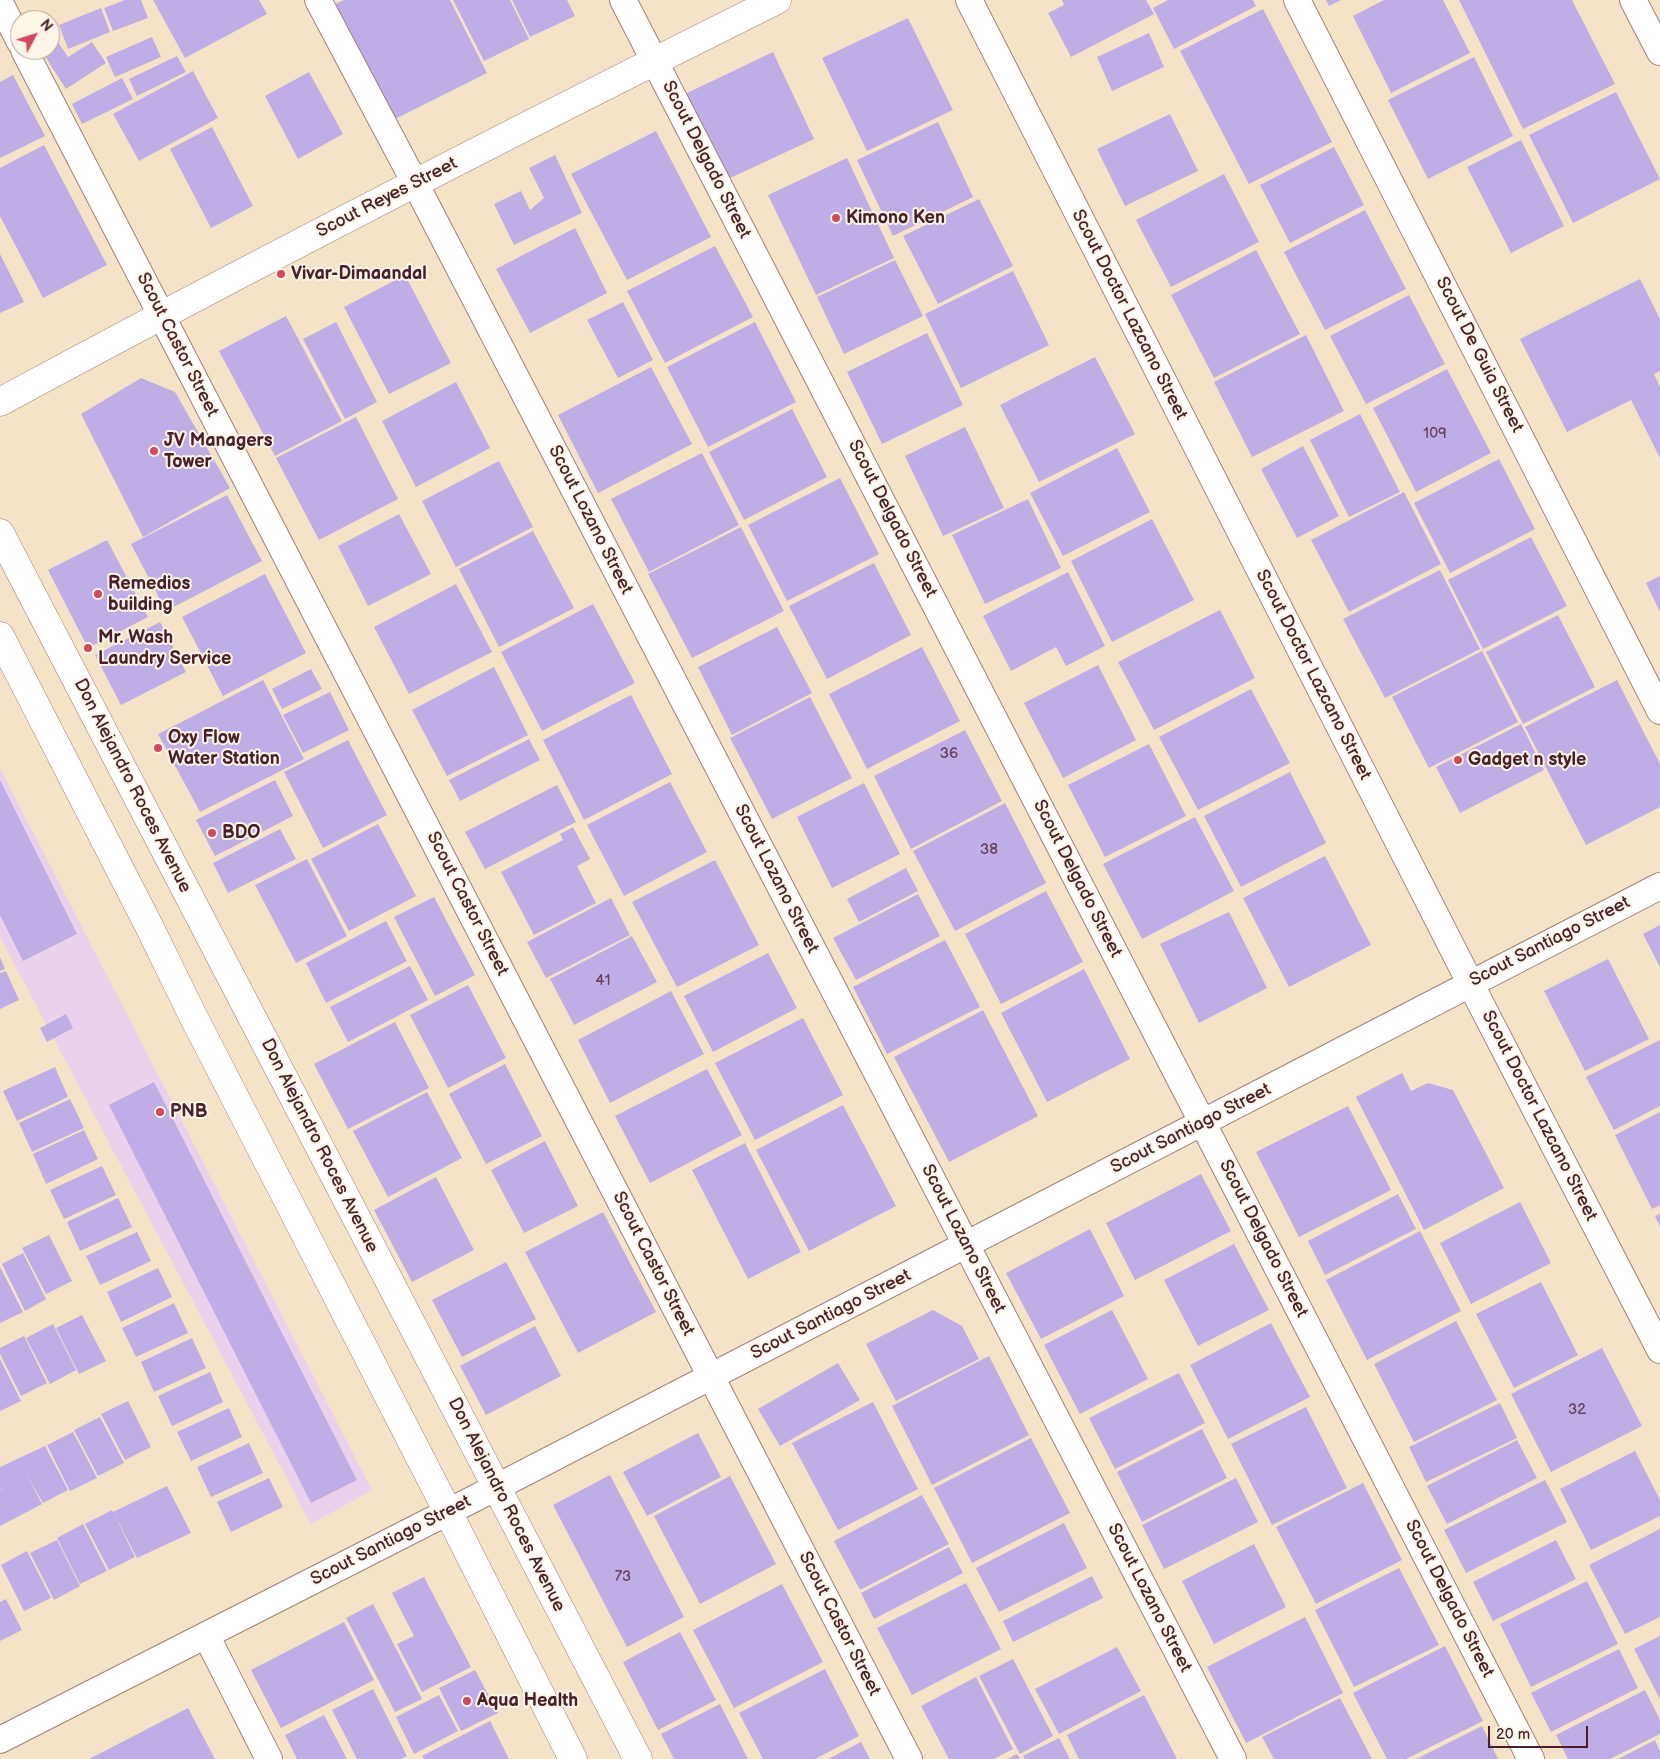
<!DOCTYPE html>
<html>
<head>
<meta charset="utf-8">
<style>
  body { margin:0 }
  #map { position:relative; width:1660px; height:1759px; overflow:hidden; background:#f5e3c8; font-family:"Balsamiq Sans",sans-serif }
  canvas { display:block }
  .north { position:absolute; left:10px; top:10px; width:50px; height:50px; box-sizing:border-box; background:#fcf5e5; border:1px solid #b59f9b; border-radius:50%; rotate:50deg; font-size:14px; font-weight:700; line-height:20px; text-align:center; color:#4a1f2b }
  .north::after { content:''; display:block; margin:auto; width:18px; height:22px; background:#d1495b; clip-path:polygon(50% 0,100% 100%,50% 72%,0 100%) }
  .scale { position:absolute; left:1488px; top:1726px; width:100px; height:22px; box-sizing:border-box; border:2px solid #4a1f2b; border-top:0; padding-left:6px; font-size:15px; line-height:18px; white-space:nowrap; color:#4a1f2b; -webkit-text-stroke:4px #fcf5e5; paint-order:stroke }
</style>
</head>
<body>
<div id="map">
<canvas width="1660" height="1759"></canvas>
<div class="north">N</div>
<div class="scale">20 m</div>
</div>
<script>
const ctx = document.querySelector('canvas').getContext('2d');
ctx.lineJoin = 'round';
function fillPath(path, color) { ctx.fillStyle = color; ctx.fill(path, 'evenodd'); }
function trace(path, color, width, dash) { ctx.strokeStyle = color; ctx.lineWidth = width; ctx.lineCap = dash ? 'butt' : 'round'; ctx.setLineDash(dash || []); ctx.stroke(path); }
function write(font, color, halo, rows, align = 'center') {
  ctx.font = font + ' "Balsamiq Sans",sans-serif'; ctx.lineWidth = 4; ctx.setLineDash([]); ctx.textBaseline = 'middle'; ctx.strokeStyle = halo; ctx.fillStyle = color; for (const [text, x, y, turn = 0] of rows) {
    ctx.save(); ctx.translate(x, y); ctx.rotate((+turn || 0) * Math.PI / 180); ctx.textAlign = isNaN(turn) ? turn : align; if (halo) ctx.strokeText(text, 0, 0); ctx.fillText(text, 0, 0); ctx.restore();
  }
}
const built = new Path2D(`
  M0 768 372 1490 311 1524 0 937Z`);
const building = new Path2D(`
  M125 0H141L148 18 113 31 104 8Z
  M153 0H259L267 14 185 58Z
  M344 0H450L487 73 393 120 335 4Z
  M453 0H510L529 39 484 61Z
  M512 0H567L575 16 530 37Z
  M1062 0H1146L1154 14 1071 57 1048 13 1064 5Z
  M1168 0H1253L1256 6 1174 49 1153 8Z
  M1326 0H1341L1329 6Z
  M1384 0H1443L1470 53 1391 93 1353 16Z
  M1459 0H1572L1615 84 1523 129Z
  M101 8 110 32 68 49 59 25Z
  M1263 9 1332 142 1249 184 1180 51Z
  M908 18 953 110 867 151 822 58Z
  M1149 33 1164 67 1112 91 1097 57Z
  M54 36 68 57 92 42 106 63 66 89 41 50H50V39Z
  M152 37 161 57 115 77 106 57Z
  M773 52 814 139 726 180 685 94Z
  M177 56 186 72 137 96 129 79Z
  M1474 57 1513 136 1428 179 1388 100Z
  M193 71 218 118 139 161 113 114Z
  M309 72 343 134 298 159 265 96Z
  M13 75 45 136 0 158V82Z
  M122 78 133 99 82 124 72 104Z
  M1616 92 1660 179 1573 223 1529 135Z
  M1170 114 1198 171 1125 206 1097 149Z
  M938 122 973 197 893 236 857 160Z
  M212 127 253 206 211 228 170 149Z
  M656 131 711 237 627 280 571 174Z
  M1521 140 1564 226 1511 253 1467 167Z
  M44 145 107 265 43 298 0 216V168Z
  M1334 147 1364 205 1290 243 1260 185Z
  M555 155 582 213 514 245 494 204 521 191 530 210 544 198 529 168Z
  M847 158 894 258 816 295 768 195Z
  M1224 174 1259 242 1171 287 1136 220Z
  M979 199 1013 266 938 304 903 236Z
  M1365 210 1406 289 1325 330 1284 252Z
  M575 228 607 293 530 333 496 269Z
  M715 246 753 317 665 363 627 291Z
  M1256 250 1300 334 1214 378 1171 295Z
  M0 254 24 302 0 313Z
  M895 260 923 316 844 354 817 297Z
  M1013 271 1049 345 961 388 925 314Z
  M405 275 451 363 389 394 344 307Z
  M1640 279 1660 319V371L1654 374 1660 387V458L1631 400 1567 432 1520 339Z
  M1409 295 1445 364 1366 404 1330 336Z
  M623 302 653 360 618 378 587 320Z
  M286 316 342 421 275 456 219 351Z
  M336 322 377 402 345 419 303 339Z
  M755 322 796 402 708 447 667 367Z
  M927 333 963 405 882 444 847 372Z
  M1306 335 1344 411 1252 457 1214 382Z
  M1095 357 1135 434 1039 482 1000 405Z
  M651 367 692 444 598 493 558 415Z
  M1447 369 1491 453 1416 492 1373 408Z
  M141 378 175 392 230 488 143 537 81 414Z
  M456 382 490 448 416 487 382 421Z
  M792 409 827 477 744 520 709 452Z
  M1360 414 1400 492 1349 517 1310 440Z
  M356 417 398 499 319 540 276 458Z
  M965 427 1004 508 943 536 905 456Z
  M1303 446 1339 516 1297 538 1261 469Z
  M1117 448 1150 512 1063 556 1030 493Z
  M702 453 739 525 649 572 611 499Z
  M1499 459 1535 529 1450 573 1414 503Z
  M499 461 533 527 456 567 422 501Z
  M840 478 879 554 787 601 748 525Z
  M1404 492 1441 564 1349 612 1311 540Z
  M227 495 262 561 166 611 131 544Z
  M1028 499 1061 568 985 604 952 535Z
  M399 514 431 574 368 606 338 546Z
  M1152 519 1194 600 1112 642 1071 561Z
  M741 527 784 611 692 658 648 574Z
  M533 531 574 608 499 647 459 569Z
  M1531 537 1567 606 1483 649 1448 580Z
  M107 540 148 617 88 648 48 570Z
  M874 563 911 635 827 679 789 606Z
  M1440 570 1480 649 1385 698 1343 619Z
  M1068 572 1105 646 1066 666 1056 647 1011 671 983 616Z
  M265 574 306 653 223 696 182 617Z
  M1660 576V612L1646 583Z
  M456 584 492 652 409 694 374 627Z
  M593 604 635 683 542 731 501 652Z
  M1220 610 1255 678 1154 730 1118 662Z
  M1558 615 1595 687 1523 724 1486 652Z
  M160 622 186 672 121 705 95 655Z
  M777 627 812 693 732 735 698 667Z
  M922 647 960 721 867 769 829 694Z
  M1482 651 1518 722 1429 768 1392 697Z
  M1098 665 1136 740 1063 778 1024 703Z
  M494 667 528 735 447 776 412 710Z
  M311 669 322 689 282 709 272 689Z
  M263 680 304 759 200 812 158 734Z
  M1617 680 1660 764V807L1586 845 1525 727Z
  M1251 689 1290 763 1198 810 1159 737Z
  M330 692 349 730 303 753 283 715Z
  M631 695 672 774 584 820 543 740Z
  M810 697 852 778 772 819 730 738Z
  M1521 724 1544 770 1460 813 1436 767Z
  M965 730 1002 801 911 849 874 776Z
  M529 739 540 760 460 801 449 780Z
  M348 740 387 815 323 848 284 772Z
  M1149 744 1186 816 1105 857 1068 785Z
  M1290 772 1326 843 1241 887 1204 816Z
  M0 780 77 934 23 961 0 915Z
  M275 780 293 816 215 856 196 820Z
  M670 782 707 852 624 896 587 825Z
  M864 783 900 854 832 888 797 817Z
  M557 785 576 822 485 869 465 832Z
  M1005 803 1046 883 955 931 913 851Z
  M1195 817 1234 891 1142 939 1103 864Z
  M378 824 416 896 349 931 311 859Z
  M573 827 590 859 577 866 596 903 534 935 501 872 563 840 560 834Z
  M280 829 296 859 228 893 213 863Z
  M1325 856 1371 945 1289 987 1243 898Z
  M307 859 347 936 296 963 255 885Z
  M715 860 759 945 677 987 632 902Z
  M906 868 918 891 859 922 847 899Z
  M1046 891 1083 962 1001 1004 965 934Z
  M918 894 940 936 856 980 833 938Z
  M434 897 475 975 435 996 394 917Z
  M611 898 630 935 546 978 527 942Z
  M1229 912 1267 988 1199 1023 1160 944Z
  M386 921 407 961 326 1003 306 963Z
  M1660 925V967L1643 934Z
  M632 936 657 982 574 1025 550 979Z
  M945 940 980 1007 887 1054 853 987Z
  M768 953 797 1008 713 1052 684 996Z
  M0 957 5 969 0 971Z
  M1608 959 1649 1039 1585 1071 1544 991Z
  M410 966 428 1000 348 1042 330 1007Z
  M1084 969 1130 1059 1047 1102 1001 1013Z
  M6 971 19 1000 0 1009V973Z
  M468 985 506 1058 448 1088 410 1015Z
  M671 991 704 1054 610 1103 578 1040Z
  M983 1010 1038 1116 949 1162 894 1057Z
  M66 1014 73 1028 47 1042 40 1028Z
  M803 1018 843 1095 755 1140 715 1063Z
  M395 1022 429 1088 348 1129 314 1064Z
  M1660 1040V1106L1614 1130 1586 1077Z
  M505 1064 542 1136 486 1164 449 1094Z
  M55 1067 68 1097 17 1121 3 1091Z
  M707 1069 742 1135 650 1183 615 1116Z
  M1402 1073 1411 1091 1428 1083 1453 1090 1504 1188 1424 1230 1356 1097Z
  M154 1082 357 1480 311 1503 109 1105Z
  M427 1092 462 1158 388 1197 353 1131Z
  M70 1099 84 1128 32 1152 19 1123Z
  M843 1105 896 1206 809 1251 756 1150Z
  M1348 1106 1391 1190 1299 1237 1256 1152Z
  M1660 1112V1205L1652 1209 1615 1135Z
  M84 1130 98 1159 46 1184 33 1154Z
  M545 1141 578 1206 524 1233 491 1170Z
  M745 1143 801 1252 748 1279 692 1170Z
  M102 1166 116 1195 64 1219 50 1190Z
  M1201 1174 1231 1231 1135 1280 1106 1223Z
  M436 1177 474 1250 412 1282 374 1210Z
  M1398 1194 1416 1229 1325 1275 1308 1241Z
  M118 1198 132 1227 80 1251 67 1222Z
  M1520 1202 1551 1263 1471 1304 1440 1243Z
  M603 1212 656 1312 578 1353 525 1252Z
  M1660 1214V1226L1655 1216Z
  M1090 1229 1124 1296 1041 1339 1006 1273Z
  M1420 1231 1461 1311 1367 1360 1326 1280Z
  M137 1232 151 1261 100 1285 86 1256Z
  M49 1235 72 1281 46 1294 22 1248Z
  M1234 1244 1269 1310 1198 1346 1164 1280Z
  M23 1253 46 1299 25 1311 2 1264Z
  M506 1262 536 1319 462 1357 432 1300Z
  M0 1267 23 1312 0 1323Z
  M158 1268 172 1297 121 1322 107 1292Z
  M1541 1282 1578 1355 1514 1388 1476 1314Z
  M174 1303 188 1333 136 1357 122 1328Z
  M933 1310 962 1326 979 1359 896 1401 866 1344Z
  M1112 1310 1148 1379 1080 1414 1044 1345Z
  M82 1315 106 1361 79 1374 56 1328Z
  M1456 1321 1497 1400 1414 1442 1374 1364Z
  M1271 1323 1310 1397 1228 1439 1190 1365Z
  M53 1324 76 1370 50 1384 26 1338Z
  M535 1326 561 1376 486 1415 460 1366Z
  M24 1336 47 1383 21 1396 0 1354V1348Z
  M192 1338 206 1368 154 1392 141 1362Z
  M1602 1348 1642 1426 1551 1472 1511 1394Z
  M989 1356 1029 1435 932 1485 892 1406Z
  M0 1359 21 1401 0 1411Z
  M838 1363 860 1400 780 1446 758 1409Z
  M210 1372 223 1402 172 1426 158 1396Z
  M1179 1373 1205 1423 1115 1469 1089 1418Z
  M128 1401 151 1447 125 1460 101 1414Z
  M873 1402 918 1489 838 1530 792 1443Z
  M1500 1403 1517 1438 1426 1482 1409 1447Z
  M1306 1407 1347 1488 1272 1525 1231 1444Z
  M229 1408 242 1437 191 1461 177 1432Z
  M100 1417 124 1463 98 1476 74 1430Z
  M1202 1429 1227 1478 1142 1522 1117 1472Z
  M73 1432 97 1478 70 1491 47 1445Z
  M698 1433 721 1477 647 1516 623 1472Z
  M1031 1438 1070 1513 972 1563 934 1488Z
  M1517 1440 1537 1478 1447 1524 1427 1486Z
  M249 1443 263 1473 211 1497 197 1467Z
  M45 1446 68 1490 43 1503 26 1473 42 1504 0 1526V1488L3 1494 0 1487V1467Z
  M1635 1451 1660 1500V1516L1591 1550 1560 1489Z
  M610 1475 684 1617 627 1647 553 1505Z
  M730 1476 776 1564 700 1604 654 1516Z
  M269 1478 283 1507 231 1532 217 1502Z
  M1236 1478 1258 1522 1164 1569 1142 1525Z
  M1545 1480 1567 1522 1466 1573 1444 1530Z
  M1363 1483 1402 1560 1316 1604 1276 1527Z
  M167 1486 191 1533 137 1558 113 1512Z
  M922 1495 949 1544 860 1590 834 1541Z
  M112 1510 135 1557 109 1570 85 1524Z
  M1064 1523 1087 1568 999 1612 976 1568Z
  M83 1524 107 1571 80 1584 57 1538Z
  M1660 1529V1617L1625 1634 1589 1565Z
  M57 1540 80 1586 54 1600 30 1553Z
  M1556 1540 1576 1579 1493 1621 1473 1582Z
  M1254 1544 1286 1607 1214 1644 1182 1581Z
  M949 1547 963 1573 874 1619 861 1593Z
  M27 1551 51 1598 24 1611 1 1565Z
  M1399 1568 1439 1645 1354 1687 1315 1610Z
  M1092 1576 1103 1598 1013 1642 1003 1621Z
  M424 1577 471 1667 422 1692 397 1644 414 1636 392 1593Z
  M1587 1581 1618 1644 1531 1687 1500 1624Z
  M966 1583 1001 1649 912 1695 877 1628Z
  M782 1584 823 1662 734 1708 693 1630Z
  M6 1599 22 1630 0 1641V1602Z
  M373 1604 422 1699 395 1712 346 1618Z
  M1305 1617 1343 1693 1246 1743 1207 1667Z
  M344 1622 374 1680 281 1728 251 1670Z
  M680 1632 716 1700 658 1730 623 1662Z
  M1660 1636V1699L1634 1649Z
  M1445 1646 1483 1721 1406 1759H1387L1353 1693Z
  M1117 1647 1141 1691 1059 1734 1035 1689Z
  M1619 1649 1638 1688 1551 1732 1531 1693Z
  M1013 1659 1053 1736 1020 1754 979 1676Z
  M825 1669 859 1736 815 1759H763L739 1713Z
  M475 1670 498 1713 461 1731 439 1688Z
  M976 1677 1013 1749 994 1759H949L921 1706Z
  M373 1689 407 1756 401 1759H357L332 1710Z
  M1645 1690 1660 1720V1734L1610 1759H1568L1556 1735Z
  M439 1695 458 1731 414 1754 396 1717Z
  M1144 1695 1177 1759H1079L1067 1735Z
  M1340 1698 1372 1759H1274L1262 1737Z
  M720 1704 748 1759H674L661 1734Z
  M188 1708 215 1759H89Z
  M324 1715 347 1759H297L285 1735Z
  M490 1721 509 1759H424L422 1756Z
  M1482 1726 1498 1759H1416Z
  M1059 1738 1070 1759H1025L1023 1756Z
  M1655 1740 1660 1751V1759H1618Z
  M861 1742 870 1759H828Z
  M1017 1754 1020 1759H1008Z`);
const street = new Path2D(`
  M318 0 415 183 1233 1759
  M623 0 1531 1759
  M969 0 1485 1012 1660 1350
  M1297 0 1660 711
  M1633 0 1660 52
  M0 3 20 42
  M24 50 909 1759
  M206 1635 269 1759
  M0 1740 497 1487 1660 886`);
const secondary = new Path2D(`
  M0 402C257 263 516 130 777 0
  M0 533 638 1759
  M0 636 149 926 192 1014 448 1512 573 1759`);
const markers = [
  [836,218,5,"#d1495b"],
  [281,274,5,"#d1495b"],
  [154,451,5,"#d1495b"],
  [98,594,5,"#d1495b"],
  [88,648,5,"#d1495b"],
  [158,748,5,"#d1495b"],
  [1458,760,5,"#d1495b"],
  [212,833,5,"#d1495b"],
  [160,1112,5,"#d1495b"],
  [467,1701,5,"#d1495b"]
];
const numberNames = [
  ["109",1435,434],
  ["36",949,754],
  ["38",989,850],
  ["41",603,981],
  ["32",1577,1410],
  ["73",623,1577]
];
const streetNames = [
  ["Scout Delgado Street",706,160,63],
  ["Scout Reyes Street",387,198,-27],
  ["Scout Doctor Lazcano Street",1129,315,63],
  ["Scout Castor Street",177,345,63],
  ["Scout De Guia Street",1479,355,63],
  ["Scout Delgado Street",892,519,63],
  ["Scout Lozano Street",590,520,63],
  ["Scout Doctor Lazcano Street",1313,675,63],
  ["Don Alejandro Roces Avenue",132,786,63],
  ["Scout Lozano Street",776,879,63],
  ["Scout Delgado Street",1077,879,63],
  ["Scout Castor Street",467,904,63],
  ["Scout Santiago Street",1550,942,-27],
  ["Scout Doctor Lazcano Street",1539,1116,63],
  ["Scout Santiago Street",1191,1129,-27],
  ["Don Alejandro Roces Avenue",319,1146,63],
  ["Scout Lozano Street",963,1239,63],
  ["Scout Delgado Street",1263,1239,63],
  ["Scout Castor Street",653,1264,63],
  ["Scout Santiago Street",831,1315,-27],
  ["Don Alejandro Roces Avenue",506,1505,63],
  ["Scout Santiago Street",391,1541,-27],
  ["Scout Lozano Street",1149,1598,63],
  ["Scout Delgado Street",1449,1599,63],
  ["Scout Castor Street",839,1624,63]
];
const poiNames = [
  ["Kimono Ken",846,218],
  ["Vivar-Dimaandal",291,274],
  ["JV Managers",164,441],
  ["Tower",164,462],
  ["Remedios",108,584],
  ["building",108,605],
  ["Mr. Wash",98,638],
  ["Laundry Service",98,659],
  ["Oxy Flow",168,738],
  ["Water Station",168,759],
  ["Gadget n style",1468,760],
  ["BDO",222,833],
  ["PNB",170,1112],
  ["Aqua Health",477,1701]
];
fillPath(built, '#ead1ec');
fillPath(building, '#bfaee5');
trace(street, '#a0817a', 28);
trace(secondary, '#a0817a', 29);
trace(street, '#fff', 26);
trace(secondary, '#fff', 28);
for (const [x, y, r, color] of markers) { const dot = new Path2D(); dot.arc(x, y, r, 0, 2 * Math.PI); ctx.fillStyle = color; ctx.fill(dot); trace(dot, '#fcf5e5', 2); }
write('15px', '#67435a', null, numberNames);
write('18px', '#4a1f2b', '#fcf5e5', streetNames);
write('bold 18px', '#4a1f2b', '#fcf5e5', poiNames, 'left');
</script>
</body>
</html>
